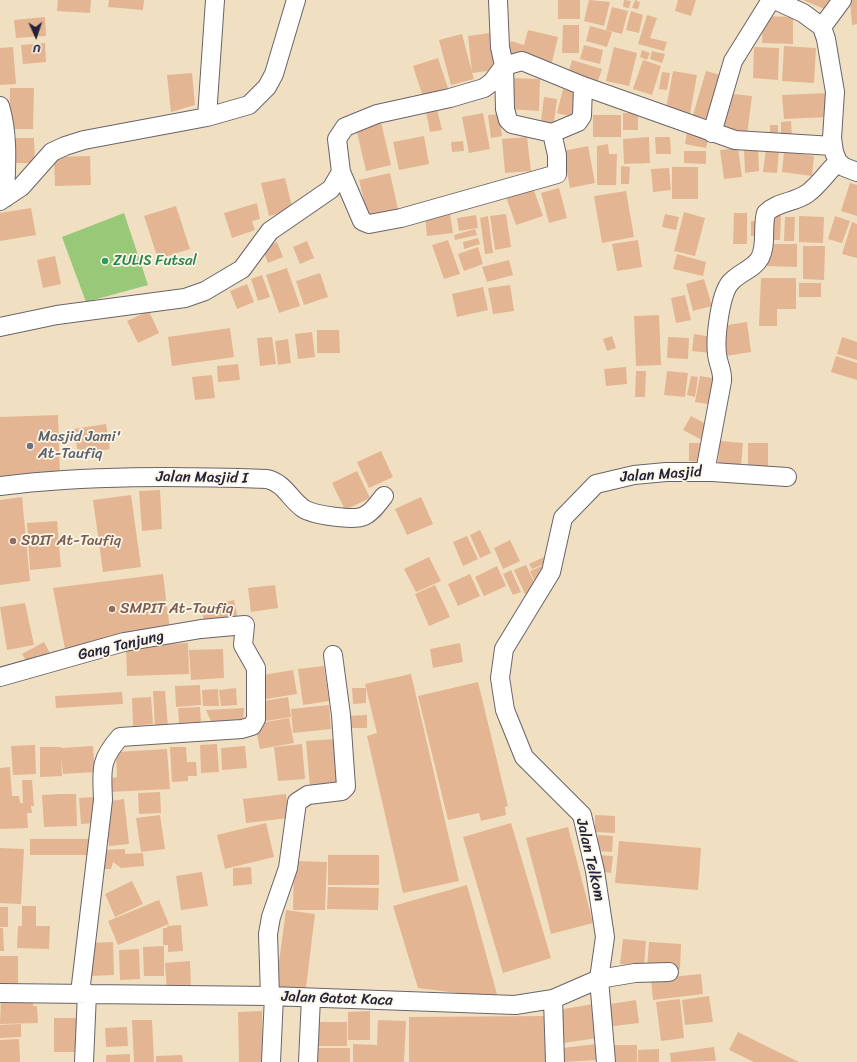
<!DOCTYPE html>
<html>
<head>
<meta charset="utf-8">
<style>
  body { margin:0 }
  #map { position:relative; width:857px; height:1062px; overflow:hidden; background:#f0e0c1; font-family:Sriracha,sans-serif }
  canvas { display:block }
  .north { position:absolute; left:16px; top:16px; width:40px; height:40px; -webkit-text-stroke:3px #fcf5e5; paint-order:stroke; rotate:177deg; font-size:11px; font-weight:700; line-height:16px; text-align:center; color:#22223b }
  .north::after { content:''; display:block; margin:auto; width:14px; height:18px; background:#22223b; clip-path:polygon(50% 0,100% 100%,50% 72%,0 100%) }
</style>
</head>
<body>
<div id="map">
<canvas width="857" height="1062"></canvas>
<div class="north">U</div>
</div>
<script>
const ctx = document.querySelector('canvas').getContext('2d');
ctx.lineJoin = 'round';
function fillPath(path, color) { ctx.fillStyle = color; ctx.fill(path, 'evenodd'); }
function trace(path, color, width, dash) { ctx.strokeStyle = color; ctx.lineWidth = width; ctx.lineCap = dash ? 'butt' : 'round'; ctx.setLineDash(dash || []); ctx.stroke(path); }
function write(font, color, halo, rows, align = 'center') {
  ctx.font = font + ' Sriracha,sans-serif'; ctx.lineWidth = 3.5; ctx.setLineDash([]); ctx.textBaseline = 'middle'; ctx.strokeStyle = halo; ctx.fillStyle = color; for (const [text, x, y, turn = 0] of rows) {
    ctx.save(); ctx.translate(x, y); ctx.rotate((+turn || 0) * Math.PI / 180); ctx.textAlign = isNaN(turn) ? turn : align; if (halo) ctx.strokeText(text, 0, 0); ctx.fillText(text, 0, 0); ctx.restore();
  }
}
const green = new Path2D(`
  M124 213 148 285 86 302 62 237Z`);
const building = new Path2D(`
  M58 0H91L90 13 57 11Z
  M109 0H144L143 10 108 7Z
  M558 0H580V19H558Z
  M589 0 610 2 604 26 584 21Z
  M624 0 631 1 629 8 623 7Z
  M635 0 640 2 638 9 632 8Z
  M678 0H696L691 16 675 11Z
  M803 0H833L829 11Z
  M850 0H857V24L852 25Z
  M612 7 628 11 622 34 606 30Z
  M631 11 643 15 639 33 626 30Z
  M647 15 657 18 650 38 667 42 664 51 638 44Z
  M763 16 793 17V44L762 43Z
  M45 17 46 36 16 38 14 20Z
  M563 25H579V53H562Z
  M590 26 612 32 607 47 586 41Z
  M528 30 558 37 551 66 507 55 511 41 524 45Z
  M490 33 495 70 472 73 474 79 451 85 439 40 462 34 472 72 468 36Z
  M45 43 46 62 23 64 21 45Z
  M584 45 603 50 600 64 580 59Z
  M784 46 816 48 814 83 782 81Z
  M13 47 16 84 0 85V48Z
  M614 47 637 53 629 86 606 81Z
  M754 47 779 48 778 80 753 78Z
  M642 50 650 53 647 60 640 57Z
  M652 51 665 54 662 63 650 59Z
  M438 58 448 88 423 97 413 66Z
  M572 60 602 69 596 87 567 78Z
  M643 60 661 66 652 95 633 89Z
  M673 71 697 75 690 114 666 109Z
  M706 71 724 76 711 120 693 115Z
  M662 72 670 73 667 90 659 89Z
  M192 73 195 105 171 112 167 75Z
  M510 78 540 79 539 111 509 109Z
  M10 88H34L33 129H9Z
  M563 89 579 93 573 117 557 113Z
  M724 93 752 96 747 135 720 131Z
  M828 93 829 117 784 119 782 95Z
  M544 97 557 99 553 130 540 129Z
  M437 109 442 130 430 132 426 112Z
  M483 113 490 149 469 153 462 117Z
  M623 113H638V130H623Z
  M499 114 502 136 491 138 488 115Z
  M593 115H621V137H593Z
  M791 121 792 137 781 138V122Z
  M381 122 391 165 366 171 356 128Z
  M770 125H778V137H770Z
  M687 132 709 136 706 148 685 144Z
  M424 136 429 164 399 170 393 142Z
  M527 137 531 171 505 173 502 139Z
  M649 137 650 163 624 164 623 139Z
  M655 137H670L671 154H656Z
  M9 138H34L35 163H9Z
  M463 141 464 151 452 152 451 142Z
  M608 144 609 154H617L616 185H597V146Z
  M588 146 595 183 570 188 563 151Z
  M738 148 742 177 724 179 720 150Z
  M758 148 759 171 745 173 744 149Z
  M766 149 779 150 777 173 763 172Z
  M684 151H706V164L684 163Z
  M784 152 814 156 812 176 782 172Z
  M90 156 91 185 55 186 54 157Z
  M621 166 630 167 629 184H621Z
  M672 167H698V199H672Z
  M669 168 671 190 653 192 651 169Z
  M390 173 399 214 369 221 359 180Z
  M285 178 293 210 269 216 261 183Z
  M850 183 857 185V216L841 211Z
  M532 185 543 216 516 225 505 194Z
  M559 188 567 218 549 223 541 193Z
  M626 191 634 237 602 243 594 196Z
  M257 203 260 219 252 221 255 230 232 238 224 213Z
  M176 206 190 249 158 259 144 216Z
  M31 208 36 235 0 241V213Z
  M684 212 705 218 695 256 674 251Z
  M734 213H747V244H733Z
  M450 214 453 233 427 236 425 217Z
  M506 214 511 247 495 250 490 216Z
  M665 214 679 217 676 230 662 227Z
  M476 215 478 228 459 231 457 218Z
  M488 216 493 253 485 254 480 218Z
  M767 216H781L780 240H767Z
  M799 216 824 217 823 243 799 242Z
  M835 216 850 221 842 243 828 239Z
  M785 217H795L794 241H784Z
  M751 221H759L758 236H751Z
  M852 222 857 224V258L842 254Z
  M475 229 477 235 455 240 454 235Z
  M478 238 480 244 464 249 463 242Z
  M448 240 460 274 444 279 432 245Z
  M638 240 642 267 617 271 612 244Z
  M307 241 314 258 300 264 293 247Z
  M277 242 283 257 268 263 262 248Z
  M768 244H797V267L767 266Z
  M803 246H825L824 280 803 279Z
  M478 247 483 264 464 271 458 254Z
  M677 254 706 262 703 276 673 269Z
  M55 256 61 284 43 288 37 260Z
  M509 260 513 275 487 282 482 267Z
  M287 268 300 306 279 313 266 275Z
  M320 273 328 297 304 305 296 281Z
  M262 275 270 297 258 301 251 279Z
  M761 278H796V309H777V326H759Z
  M704 279 712 306 693 311 686 284Z
  M799 283H821V297H799Z
  M247 284 254 302 237 309 230 291Z
  M510 285 514 311 493 314 488 288Z
  M483 287 488 310 457 317 452 294Z
  M685 295 691 320 676 323 671 298Z
  M149 311 159 333 138 343 127 321Z
  M659 315 661 365 636 366 634 316Z
  M747 322 751 352 726 356 722 326Z
  M230 328 234 357 172 366 168 337Z
  M317 330H339L340 353H317Z
  M312 332 315 357 298 359 295 334Z
  M694 334 712 337 710 353 692 351Z
  M612 336 616 348 607 351 603 339Z
  M272 337 276 364 260 366 257 338Z
  M668 337 689 338 688 359 667 358Z
  M842 337 857 342V360L837 354Z
  M288 339 291 363 278 365 275 341Z
  M836 356 857 363V380L831 372Z
  M238 364 240 380 218 382 217 366Z
  M626 367 627 384 606 386 604 369Z
  M636 371H646L645 397H635Z
  M667 371 688 373 685 397 664 395Z
  M212 375 215 398 195 400 192 377Z
  M691 376 698 377 695 397 687 395Z
  M700 376 718 379 713 405 695 402Z
  M58 415 60 476 0 478V417Z
  M691 416 710 426 702 440 683 430Z
  M106 424 110 449 78 454 74 429Z
  M720 441 743 443 741 466 718 463Z
  M689 443H702V462L689 461Z
  M748 443H768V466H748Z
  M381 451 393 477 369 488 357 462Z
  M357 471 370 498 345 510 332 483Z
  M160 490 162 529 142 531 139 491Z
  M131 495 141 567 103 572 93 500Z
  M22 497 30 581 0 585V500Z
  M421 497 433 524 407 535 395 509Z
  M57 521 61 567 30 570 27 523Z
  M480 530 491 553 480 558 470 535Z
  M467 536 478 559 463 566 453 542Z
  M510 540 520 561 503 569 494 548Z
  M429 557 441 581 416 592 404 569Z
  M544 557 546 563 532 569 529 564Z
  M526 565 537 588 525 594 514 570Z
  M544 565 548 574 534 580 530 571Z
  M497 566 506 586 484 596 475 577Z
  M511 570 521 592 513 595 503 574Z
  M163 574 170 630 66 654 53 588Z
  M470 574 480 596 458 606 448 584Z
  M275 585 278 608 251 612 248 588Z
  M435 585 450 617 429 626 415 594Z
  M234 600 238 619 205 626 201 607Z
  M25 603 34 645 7 650 0 607Z
  M44 642 51 655 30 667 22 654Z
  M188 643 189 674 127 676 126 646Z
  M460 643 463 662 433 668 430 649Z
  M223 649 224 678 191 680 189 650Z
  M324 666 329 701 303 705 298 669Z
  M293 670 297 694 260 700 257 676Z
  M411 674 459 881 403 893 367 736 377 733 365 684Z
  M478 682 508 806 505 807 506 815 481 821 479 813 448 820 418 696Z
  M200 685 201 705 176 707 175 686Z
  M236 688 237 705 221 706 219 690Z
  M352 688H366V703L353 704Z
  M218 689 219 706H203L202 690Z
  M153 691H165L168 727 155 728Z
  M122 692 123 704 56 708 55 696Z
  M151 697 153 724 133 726 132 698Z
  M288 697 291 717 260 722 257 702Z
  M329 705 331 729 293 733 291 709Z
  M200 707 201 722 179 723 178 708Z
  M244 708 243 723 212 724 206 710Z
  M367 715V728H346L345 716Z
  M289 718 294 743 260 749 255 724Z
  M336 739 340 784 310 787 306 741Z
  M217 744 219 772 201 773 200 745Z
  M302 744 305 779 278 781 274 747Z
  M35 745 36 774 13 775 11 746Z
  M93 746 95 772 63 774 61 757 62 776 40 777V747H61V748Z
  M245 746 247 768 222 770 221 748Z
  M170 747H186L187 762H196L197 776H188V781L172 782Z
  M167 749 170 789 109 792 108 779 117 777 116 752Z
  M10 767 12 796H19L20 803H23L22 780H32L34 806H31L32 813H27L28 828 0 829V768Z
  M160 792 161 813 139 814 138 793Z
  M60 794H76L77 826 44 827 42 795Z
  M286 794 289 818 246 823 243 799Z
  M93 797 95 823 81 824 79 798Z
  M124 799 129 844 109 846 104 802Z
  M160 815 165 849 141 852 136 818Z
  M595 815 615 816V833L595 832Z
  M266 823 274 857 225 869 217 835Z
  M511 823 551 958 503 973 463 837Z
  M568 827 593 923 551 934 526 838Z
  M598 835 613 836 612 852 596 851Z
  M30 839H89V855H30Z
  M619 841 701 848 698 890 615 883Z
  M0 848 24 849 21 904 0 903Z
  M125 849V854L143 853 144 866 121 868 113 862 111 869H98L100 850Z
  M328 855H379V885H328Z
  M599 855 613 856 611 873 597 871Z
  M294 861 327 862 325 910H293Z
  M251 867 252 884 233 886V868Z
  M202 872 208 906 181 910 176 876Z
  M132 881 143 904 115 917 105 894Z
  M467 885 498 998 418 988 393 906Z
  M328 887 379 888 378 910 327 909Z
  M159 900 169 924 118 945 108 921Z
  M22 906H36V926H50L49 949 17 948 18 926H22Z
  M0 907H8V927H0Z
  M286 910 315 914 305 996 275 992Z
  M181 925 183 951 168 952V945H163V928H167V926Z
  M0 928H3L4 951H0Z
  M623 939 646 941 644 966 620 964Z
  M113 942 114 975 89 976 87 943Z
  M649 942 681 944 680 969 647 967Z
  M164 946V976H144L143 947Z
  M139 949 140 979 120 980 119 950Z
  M0 956H18V991H0Z
  M190 961 191 990 167 991 165 963Z
  M701 974 703 994 653 1000 651 979Z
  M709 996 713 1022 685 1025 682 1000Z
  M33 999V1006H37L38 1023 0 1024 1 1000Z
  M680 999 684 1038 661 1041 656 1002Z
  M636 1000 639 1023 606 1027 604 1005Z
  M593 1004 598 1038 563 1043 558 1010Z
  M262 1011 263 1062H239L238 1012Z
  M370 1011V1040H348V1012Z
  M548 1016V1062H409V1017Z
  M54 1018H78V1052H54Z
  M132 1020H152L154 1062H134Z
  M378 1020 406 1021 404 1062H353V1044L377 1045Z
  M310 1022H347V1046H310Z
  M21 1024V1037L0 1038V1025Z
  M127 1027 128 1046 106 1047 105 1028Z
  M738 1032 770 1048 799 1062H754L729 1050Z
  M19 1039 20 1062H0V1040Z
  M597 1044 599 1060 563 1062 562 1048Z
  M609 1045H637V1062H609Z
  M714 1047 716 1061 671 1062 670 1053Z
  M309 1048H350V1062H308Z
  M659 1049V1062H638V1050Z
  M130 1054V1062H106V1055Z
  M182 1055 183 1062H156V1056Z`);
const street = new Path2D(`
  M498 0 500 47 504 66 505 109 508 120 512 124 552 133 578 122 582 116 583 86
  M775 0 803 13 822 27 826 39 835 92 832 138 834 152 838 162 844 167 857 172
  M822 27 842 0
  M0 106C9 136 6 167 5 198
  M207 117 215 0
  M552 133 557 155V174L401 218 369 224 362 221 341 172 337 139 345 127 377 114 450 98 484 88 492 82 504 66 522 61 583 86 735 140 833 146
  M712 133 733 61 771 0
  M0 201 21 187 52 152 65 146 84 140 207 117 249 105 267 87 274 74 296 0
  M0 327 57 315 185 298 205 291 242 269 270 231 331 189 341 172
  M705 472 722 381C723 371 718 364 717 354 715 338 720 295 730 283 738 273 754 269 760 258 767 245 762 227 766 213 778 201 795 203 808 193 819 185 828 171 838 162
  M0 486C88 475 179 476 267 479 285 483 290 500 304 509 314 515 354 521 364 516 373 512 378 503 384 496
  M0 677 124 642 201 629 245 625 243 645 256 668V719L252 726 242 729 120 737C99 761 102 770 103 800L80 993
  M0 993 270 996 515 1005 553 999 599 979 635 973 669 972
  M270 996 268 934 271 917 288 868 297 802 308 795 342 791 346 787 341 715 333 655
  M553 999 555 1062
  M84 1062 87 993
  M271 1062 274 996
  M308 1062 311 998
  M606 1062 599 979 605 937 595 871 582 815 524 757 505 710 500 678 504 649 551 572 563 518 596 484 634 475 666 472H712L787 477`);
const markers = [
  [105,261,4,"#2e9e5b"],
  [30,446,4,"#6b7280"],
  [13,541,4,"#8d6e63"],
  [112,609,4,"#8d6e63"]
];
const leisureNames = [
  ["ZULIS Futsal",113,261]
];
const worshipNames = [
  ["Masjid Jami'",38,437],
  ["At-Taufiq",38,454]
];
const streetNames = [
  ["Jalan Masjid",661,475,-4],
  ["Jalan Masjid I",202,478,1],
  ["Gang Tanjung",121,646,-13],
  ["Jalan Telkom",590,860,77],
  ["Jalan Gatot Kaca",337,999,2]
];
const educationNames = [
  ["SDIT At-Taufiq",21,541],
  ["SMPIT At-Taufiq",120,609]
];
fillPath(green, '#97c979');
fillPath(building, '#e4b592');
trace(street, '#6a646a', 20);
trace(street, '#fff', 18);
for (const [x, y, r, color] of markers) { const dot = new Path2D(); dot.arc(x, y, r, 0, 2 * Math.PI); ctx.fillStyle = color; ctx.fill(dot); trace(dot, '#fcf5e5', 1.5); }
write('15px', '#27864d', '#fcf5e5', leisureNames, 'left');
write('15px', '#5b616d', '#fcf5e5', worshipNames, 'left');
write('15px', '#22223b', '#fcf5e5', streetNames);
write('15px', '#785e54', '#fcf5e5', educationNames, 'left');
</script>
</body>
</html>
